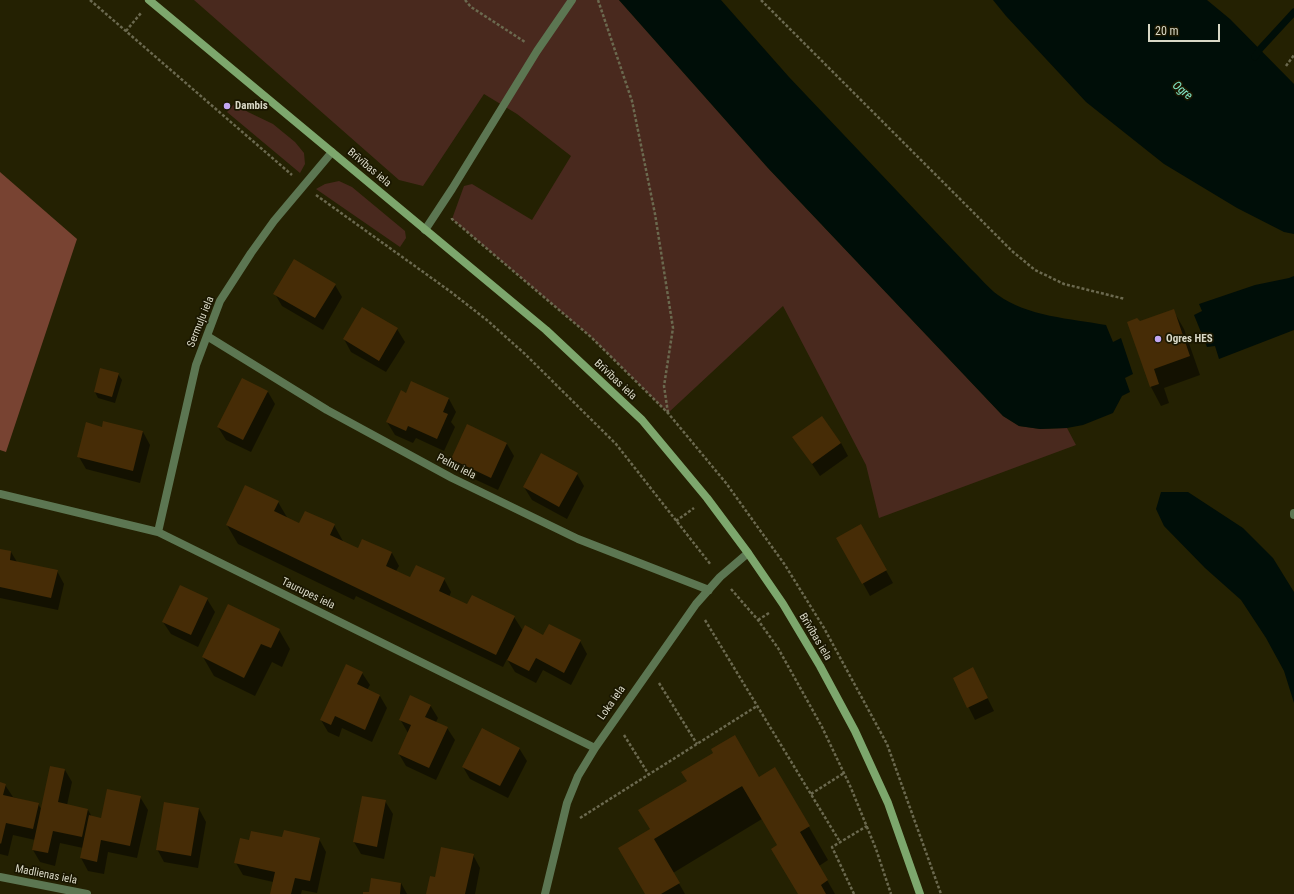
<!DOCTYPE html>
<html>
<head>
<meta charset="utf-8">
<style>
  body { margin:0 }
  #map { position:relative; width:1294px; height:894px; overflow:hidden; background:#242102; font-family:"Roboto Condensed",sans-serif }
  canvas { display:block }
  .scale { position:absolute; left:1148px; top:24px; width:72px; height:18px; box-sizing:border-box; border:2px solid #d9d8c6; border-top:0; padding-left:5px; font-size:12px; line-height:14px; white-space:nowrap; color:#d9d8c6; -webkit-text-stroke:3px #1a1700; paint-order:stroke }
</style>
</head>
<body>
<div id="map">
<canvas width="1294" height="894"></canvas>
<div class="scale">20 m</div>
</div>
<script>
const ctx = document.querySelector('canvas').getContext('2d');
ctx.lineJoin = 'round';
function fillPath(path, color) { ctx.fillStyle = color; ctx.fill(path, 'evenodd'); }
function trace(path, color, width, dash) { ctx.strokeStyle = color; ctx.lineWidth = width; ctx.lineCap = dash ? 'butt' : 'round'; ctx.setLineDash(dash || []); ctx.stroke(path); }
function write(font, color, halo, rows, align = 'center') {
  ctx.font = font + ' "Roboto Condensed",sans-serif'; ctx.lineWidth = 3.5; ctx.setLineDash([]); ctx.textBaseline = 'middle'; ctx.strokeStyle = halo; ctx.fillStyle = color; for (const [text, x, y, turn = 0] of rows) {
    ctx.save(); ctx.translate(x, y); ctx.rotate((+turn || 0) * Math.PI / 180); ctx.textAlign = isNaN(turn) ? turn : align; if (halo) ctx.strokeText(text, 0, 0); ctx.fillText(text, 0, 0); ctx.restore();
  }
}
const green = new Path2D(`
  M194 0H619L768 168 1003 416 1019 426 1040 429 1067 428 1076 445 879 518 866 465 783 306 668 413 591 337 452 219 464 186 472 184 532 220 571 156 517 114 484 94 423 186 399 180Z
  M235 103 248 112 273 124 295 142 304 153 305 164 300 173 227 112Z
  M339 181 352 187 405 231 406 238 400 247 316 189 325 184Z`);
const forest = new Path2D(`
  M0 172 77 239 6 452 0 450Z`);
const water = new Path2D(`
  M619 0H721L789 77 971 269C980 277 988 288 998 295 1026 316 1072 319 1106 325L1113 342 1121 338 1133 374 1125 378 1130 392 1122 396 1113 413 1083 425 1067 428 1040 429 1019 426 1003 416 768 168Z
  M993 0H1207L1230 19 1294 84V234L1284 232 1237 208 1164 164 1086 102 1006 16Z
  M1294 276V330L1219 359 1215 346 1207 347 1194 315 1202 311 1199 304 1255 285 1289 278Z
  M1161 492H1188L1243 528 1273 558 1294 592V703L1284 671 1266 638 1241 600 1205 568 1164 526 1156 509Z`);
const shadow = new Path2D(`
  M335 285 342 297 323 330 282 306 275 294Z
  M1173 310 1184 329 1200 375 1164 388 1169 403 1161 406 1151 387 1128 323 1139 322Z
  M397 329 405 342 386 372 351 352 344 339Z
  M118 374 122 380 115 403 98 398 95 392Z
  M268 392 275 404 251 452 226 440 218 427Z
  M407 394 449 399 456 412 451 422 455 427 444 451 416 438 413 443 395 435 387 422Z
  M822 417 841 443 848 456 820 476 794 437Z
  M468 425 507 444 514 456 498 490 459 472 452 459Z
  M102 428 143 432 150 445 140 483 86 469 79 457Z
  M577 474 584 486 567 519 532 500 524 487Z
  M278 502 288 519 300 524 334 525 344 543 358 550 363 540 392 553 399 566 396 571 411 578 444 579 451 592 449 597 468 605 514 617 523 631 544 636 580 641 587 654 571 685 543 670 536 683 515 672 507 659 503 667 356 596 354 600 238 544 227 525Z
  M838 538H868L893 583 870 596Z
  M0 550 11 552 17 562 57 571 64 584 58 610 0 598Z
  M207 599 215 612 198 647 171 634 163 622Z
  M279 630 290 649 282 667 272 662 255 696 214 676 203 657Z
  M973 669 994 711 975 720 954 678Z
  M362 673 370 685 367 690 380 696 387 708 372 742 342 728 339 737 328 732 321 720Z
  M430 705 438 718 436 722 447 728 455 740 436 780 406 766 399 754 408 733 400 719Z
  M519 748 527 761 508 798 470 779 463 767Z
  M65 770 72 782 67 805 88 810 92 817 102 819 140 797 148 810 137 858 108 852 104 874 88 871 81 858 83 848 60 843 55 866 40 862 33 850 35 840 13 835 8 856 0 854V783L5 785 13 797 38 804 42 810Z
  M759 778 809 827 828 860 819 866 835 894H799L778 846 762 819 673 873 685 894H646L651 830Z
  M385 801 393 814 384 859 361 854 354 842Z
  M165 803 199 809 206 822 198 868 164 862 157 849Z
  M283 838 319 839 326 852 317 893 302 890 301 894H271L273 882 243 875 236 863 250 841Z
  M473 855 480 868 475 894H427L435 878Z
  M401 883 407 894H364H370Z`);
const stream = new Path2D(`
  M1255 57 1260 49 1294 12`);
const building = new Path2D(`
  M294 259 336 284 315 318 273 294Z
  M362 307 398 328 379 361 343 339Z
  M1174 309 1190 356 1154 369 1159 384 1150 387 1127 322 1137 318 1140 321Z
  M100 368 119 373 112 397 94 392Z
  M242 378 268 391 243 440 217 427Z
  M411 381 449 398 443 412 448 414 437 439 408 426 406 431 386 422 401 390 406 393Z
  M822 416 841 443 812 464 792 437Z
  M103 421 143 431 133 471 77 457 86 422 102 427Z
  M467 424 507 443 491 478 451 459Z
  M541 453 578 473 559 507 523 487Z
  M245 485 279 501 274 511 299 523 305 511 335 524 330 535 358 548 362 539 392 552 386 566 410 577 416 565 445 578 439 591 467 604 472 595 515 616 496 655 226 525Z
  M861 524 887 570 862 584 836 538Z
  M0 549 11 551 10 560 58 570 51 598 0 587Z
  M180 585 208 598 191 635 162 622Z
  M228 604 280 629 271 648 261 644 244 678 202 657Z
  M549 624 581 640 564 673 536 658 529 671 507 660 525 625 543 635Z
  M346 664 363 672 357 684 380 695 365 730 335 716 331 725 320 720Z
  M973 667 988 698 967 708 953 678Z
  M410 695 431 705 425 717 448 727 429 768 398 754 411 725 399 720Z
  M482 728 520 748 500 786 462 767Z
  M735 735 759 777 775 767 810 826 800 832 828 880 821 885 826 894H798L771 849 777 845 742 786 654 839 680 883 661 894H645L618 848 650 829 638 810 687 781 681 772 713 753 711 749Z
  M50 766 65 769 58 802 88 809 82 837 53 831 48 853 32 850Z
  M0 782 6 784 3 795 39 803 33 829 6 823 1 844 0 843Z
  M107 789 141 796 130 846 101 840 97 862 80 858 89 815 101 818Z
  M362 796 386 800 377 847 353 842Z
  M164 802 199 808 191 856 156 850Z
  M284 830 320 838 310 881 295 878 291 894H270L275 872 234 863 240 838 249 840 251 831 282 837Z
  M441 847 474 854 465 894H426L430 876 435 877Z
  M371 878 401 883 400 894H363V892H369Z`);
const path = new Path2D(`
  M90 0 292 175
  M465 0 471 7 525 42
  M598 0 632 101 655 214 673 328 664 386 668 413
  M761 0 1012 251 1035 270 1064 284 1125 299
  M126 31 141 13
  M1286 66 1294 55
  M316 195 451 292 488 321 525 354 616 444 711 565
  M452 218V219L591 337 668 413 726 483 785 565 824 628 887 744 941 894
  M676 521 694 508
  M731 589 758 620 778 648 822 727 851 788 876 849 891 894
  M705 620 840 842
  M758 620 769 613
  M659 683 697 744
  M624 735 649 775
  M811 794 844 773
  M580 818 757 706
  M854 894 832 847 867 826`);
const service = new Path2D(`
  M425 230 452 189 537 51 572 0
  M1294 513V515`);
const minor = new Path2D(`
  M207 336 327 410 452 478 578 539 709 590
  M0 494 158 532 595 748
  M158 532 196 365 220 301 251 253 274 221 332 152
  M0 877 87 894
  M545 894 567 803 578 776 595 748 696 604 720 577 748 553`);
const secondary = new Path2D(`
  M149 0 546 330 642 420 707 498 748 553 783 604 820 666 855 731 888 803 920 894`);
const markers = [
  [227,106,4,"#c2a7f2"],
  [1158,339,4,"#c2a7f2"]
];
const poiNames = [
  ["Dambis",235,106],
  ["Ogres HES",1166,339]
];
const streetNames = [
  ["Brīvības iela",369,168,40],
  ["Sermuļu iela",201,322,-68],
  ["Brīvības iela",615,380,43],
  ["Pelnu iela",456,467,27],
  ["Taurupes iela",308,594,26],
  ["Brīvības iela",815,637,59],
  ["Loka iela",612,703,-55],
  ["Madlienas iela",46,875,11]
];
const waterNames = [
  ["Ogre",1182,91,39]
];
fillPath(green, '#49291e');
fillPath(forest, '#784332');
fillPath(water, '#000e08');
fillPath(shadow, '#0007');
trace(stream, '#000e08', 7);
fillPath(building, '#462c06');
trace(path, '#6b694f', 2.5, [3, 2]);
trace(service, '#5c7652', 8);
trace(minor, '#5c7652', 8);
trace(secondary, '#7da76d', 8);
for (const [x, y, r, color] of markers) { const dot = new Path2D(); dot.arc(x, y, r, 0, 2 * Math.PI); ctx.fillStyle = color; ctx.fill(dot); trace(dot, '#1a1700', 1.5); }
write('bold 11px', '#d9d8c6', '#1a1700', poiNames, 'left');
write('11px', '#d9d8c6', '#1a1700', streetNames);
write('italic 12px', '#82e8c7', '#1a1700', waterNames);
</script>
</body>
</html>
